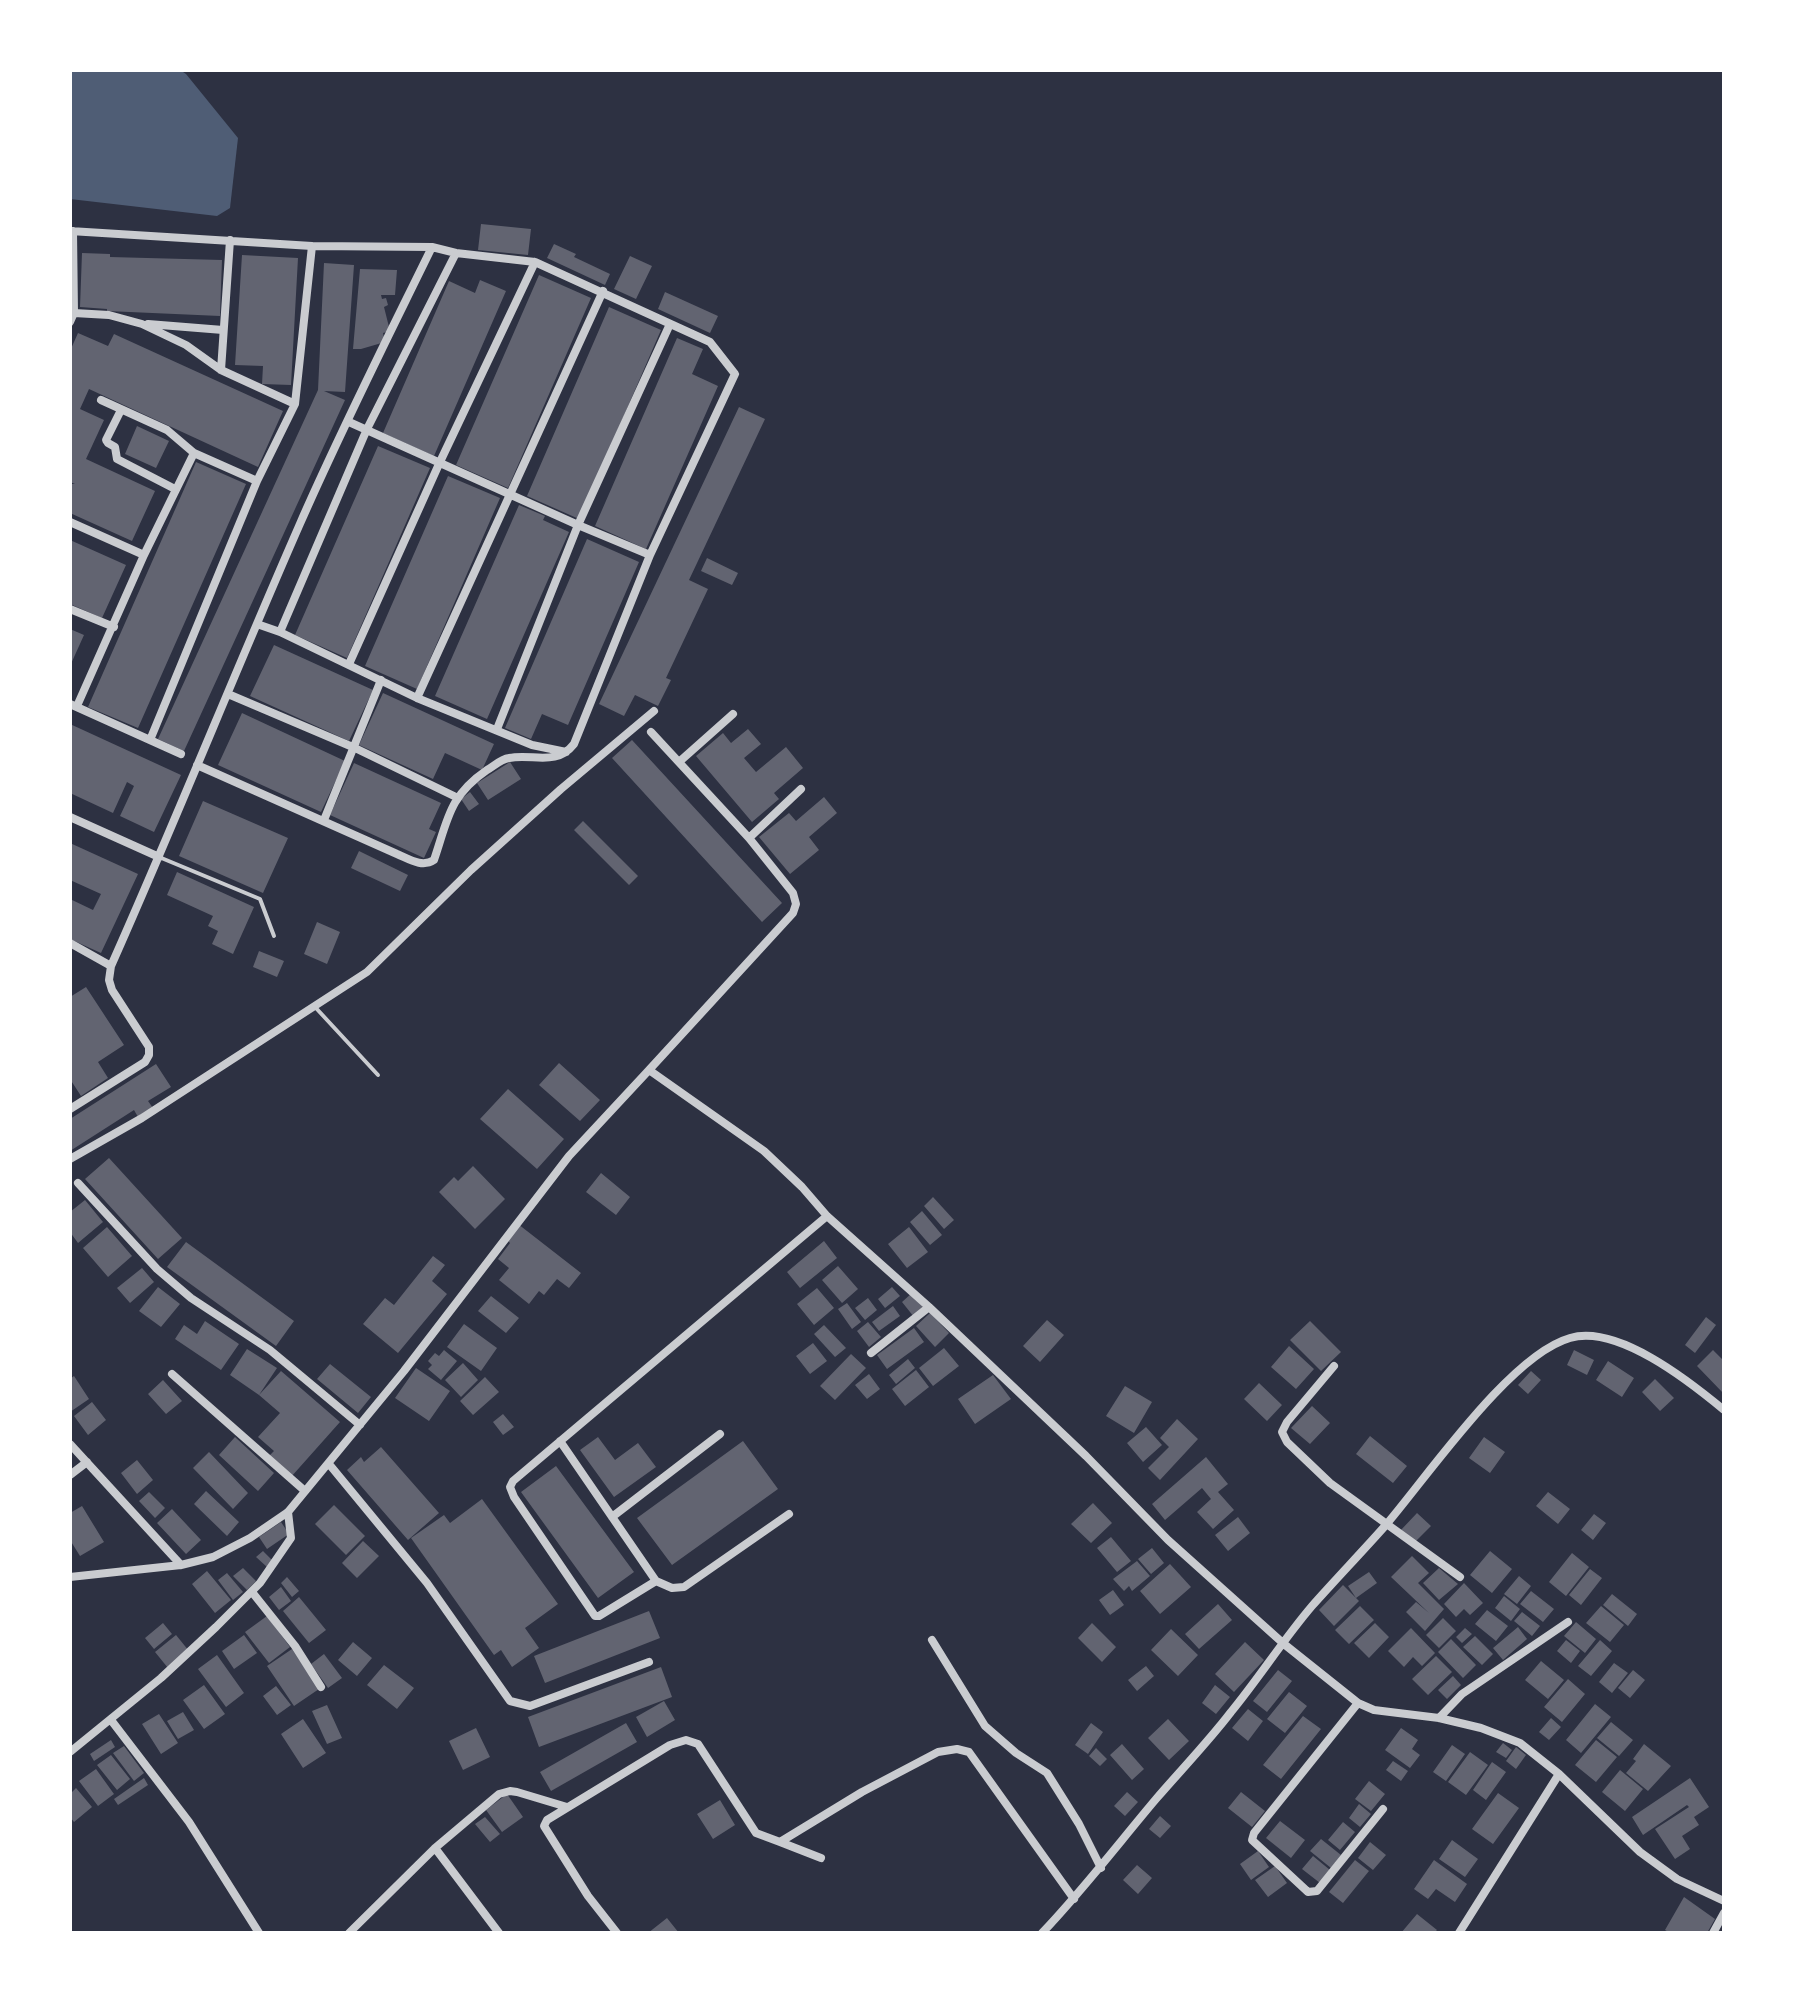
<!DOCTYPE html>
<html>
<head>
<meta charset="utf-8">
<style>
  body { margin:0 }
  #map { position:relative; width:1794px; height:2003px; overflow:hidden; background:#2d3142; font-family:"Asap Condensed",sans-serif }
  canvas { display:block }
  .frame { position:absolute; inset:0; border:72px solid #fff; pointer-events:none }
</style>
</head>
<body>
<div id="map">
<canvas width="1794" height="2003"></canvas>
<div class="frame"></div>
</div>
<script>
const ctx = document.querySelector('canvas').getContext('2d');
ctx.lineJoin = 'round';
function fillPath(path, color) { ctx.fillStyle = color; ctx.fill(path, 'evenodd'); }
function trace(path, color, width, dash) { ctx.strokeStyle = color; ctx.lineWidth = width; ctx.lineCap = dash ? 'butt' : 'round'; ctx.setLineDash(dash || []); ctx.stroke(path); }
const water = new Path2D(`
  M70 70H180L186 74 238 138 230 208 217 216 70 199Z`);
const building = new Path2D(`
  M481 224 531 229 528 255 478 250Z
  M554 244 576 254 574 257 610 274 605 285 547 258Z
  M82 253 110 254V257L222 260 220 316 107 311V309L80 307Z
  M242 255 298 258 291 385 262 384 263 366 235 365Z
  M630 256 652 266 636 299 614 289Z
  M324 263 354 265 345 392 324 391 345 400 184 751 158 739 318 390Z
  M360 269 397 270 395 295H381L382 299 386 298 388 305 384 307 390 331 383 333 385 342 361 349H353Z
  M539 275 591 298 508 488 456 465Z
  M480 280 506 291 434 456 383 433 449 281 475 293Z
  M665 292 718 316 710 333 658 309Z
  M609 307 661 330 579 519 527 496Z
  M78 333 108 346 114 334 283 411 258 467 89 389 80 409 104 420 86 459 155 491 132 541 70 513V484H75L70 482V351Z
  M677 338 703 349 692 374 718 386 646 549 595 526Z
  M739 407 765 419 689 580 708 589 666 678 671 680 658 706 635 695 624 716 599 704Z
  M137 426 169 441 156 468 125 454Z
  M378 446 430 468 347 658 295 635Z
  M196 462 246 484 138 728 88 707Z
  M448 476 500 498 417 689 365 666Z
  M519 505 545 516 543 520 569 532 487 719 435 696Z
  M587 539 639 562 568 725 542 714 531 739 505 728Z
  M70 540 126 565 102 618 70 604Z
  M707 558 738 573 732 585 701 571Z
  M70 629 84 635 70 666Z
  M274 645 373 690 349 741 250 696Z
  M383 693 494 744 482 770 445 753 433 779 359 745Z
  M242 713 345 761 321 812 218 765Z
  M70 724 181 775 154 832 120 816 134 786 127 782 113 813 70 793Z
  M748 729 761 744 744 758 756 772 786 747 803 768 774 793 779 799 752 822 696 756 723 733 731 743Z
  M632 740 782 903 762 922 612 758Z
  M510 762 521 779 488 800 477 783Z
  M354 763 441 803 429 829 436 832 424 858 330 815Z
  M470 792 479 804 469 811 461 799Z
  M824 797 837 813 809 837 819 850 790 874 759 837 789 813 796 821Z
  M203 801 288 838 263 893 179 856Z
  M583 821 638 876 629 885 574 830Z
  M70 843 138 874 101 953 70 939V899L93 910 101 894 70 880Z
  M359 851 408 875 400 891 351 868Z
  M177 872 254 907 233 954 212 944 218 931 208 926 213 916 167 895Z
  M317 922 340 932 327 964 304 954Z
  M259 951 284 961 277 977 253 967Z
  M86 987 124 1045 98 1062 108 1078 81 1096 70 1079V997Z
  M559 1063 600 1100 580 1121 539 1085Z
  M156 1064 171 1087 148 1101 153 1108 138 1117 134 1110 70 1151V1119Z
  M508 1089 564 1139 537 1169 480 1119Z
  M109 1158 182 1238 158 1259 85 1179Z
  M473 1166 505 1199 475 1229 439 1192 454 1177 458 1181Z
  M601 1173 630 1197 616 1215 586 1192Z
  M933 1197 954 1220 944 1229 924 1206Z
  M85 1200 103 1222 78 1243 70 1232V1212Z
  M922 1211 942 1235 930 1245 910 1222Z
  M518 1224 581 1273 569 1288 557 1279 544 1295 539 1291 529 1304 499 1280 509 1268 498 1259 510 1243 506 1239Z
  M107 1227 132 1256 108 1277 83 1248Z
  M909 1227 928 1252 907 1268 888 1244Z
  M824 1241 837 1258 800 1288 787 1272Z
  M186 1242 294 1321 276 1346 167 1267Z
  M433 1256 445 1265 432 1281 447 1294 398 1353 363 1324 385 1298 394 1305Z
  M838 1266 858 1289 842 1303 822 1280Z
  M142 1268 154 1282 130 1303 117 1288Z
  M158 1287 180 1304 161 1327 139 1311Z
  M892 1287 900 1296 885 1308 878 1299Z
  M817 1288 834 1308 814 1325 797 1304Z
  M912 1293 924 1308 914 1317 902 1302Z
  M491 1296 519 1318 506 1333 478 1311Z
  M868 1298 877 1310 865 1320 855 1308Z
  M847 1303 861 1322 852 1329 838 1309Z
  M893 1306 900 1316 879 1331 872 1322Z
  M930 1313 949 1333 935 1347 916 1326Z
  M1706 1317 1716 1325 1695 1353 1685 1345Z
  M1047 1320 1064 1335 1040 1362 1023 1346Z
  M205 1321 239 1344 221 1370 175 1339 184 1325 197 1334Z
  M1310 1321 1341 1352 1321 1371 1290 1340Z
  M868 1322 881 1337 869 1347 857 1331Z
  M464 1324 497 1348 481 1371 447 1347Z
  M824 1325 846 1348 835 1357 814 1334Z
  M914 1328 924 1342 887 1369 877 1355Z
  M813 1343 827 1361 810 1374 796 1356Z
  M1289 1346 1314 1369 1296 1389 1271 1367Z
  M944 1348 959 1366 933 1386 919 1368Z
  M247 1349 277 1368 259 1395 230 1375Z
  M444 1350 457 1361 441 1380 428 1369 432 1365 428 1361 435 1353 439 1356Z
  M1574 1350 1594 1360 1587 1375 1567 1365Z
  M1713 1350 1724 1361V1394L1697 1366Z
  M851 1354 866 1368 835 1400 820 1386Z
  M908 1359 915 1368 896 1384 889 1375Z
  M1608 1361 1634 1378 1622 1397 1596 1380Z
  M463 1363 478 1380 461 1397 445 1380Z
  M330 1364 371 1397 358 1413 317 1379Z
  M416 1368 450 1391 429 1421 395 1398Z
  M916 1370 929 1387 905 1406 892 1389Z
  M281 1371 340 1422 291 1477 268 1457 274 1451 258 1437 280 1413 259 1395Z
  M1531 1371 1541 1380 1528 1394 1518 1385Z
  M869 1374 880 1389 867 1399 855 1385Z
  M993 1375 1011 1399 975 1424 958 1399Z
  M74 1376 89 1399 70 1412V1379Z
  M485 1377 499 1392 473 1415 460 1401Z
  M1655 1379 1674 1398 1660 1411 1642 1392Z
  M163 1380 182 1401 166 1414 148 1394Z
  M1259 1383 1282 1405 1267 1421 1244 1399Z
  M1125 1386 1152 1402 1134 1433 1106 1416Z
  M92 1402 106 1420 88 1435 74 1416Z
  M1312 1406 1330 1423 1310 1444 1291 1428Z
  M503 1414 514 1427 503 1435 493 1422Z
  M1177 1419 1198 1439 1160 1480 1148 1468 1169 1447 1160 1438Z
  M1146 1427 1162 1445 1143 1462 1127 1443Z
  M1370 1436 1407 1466 1393 1483 1356 1454Z
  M235 1437 274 1473 258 1491 219 1455Z
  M598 1437 615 1460 638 1443 656 1467 614 1497 580 1450Z
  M1484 1437 1505 1452 1490 1473 1469 1458Z
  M743 1441 778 1489 672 1565 637 1518Z
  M381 1447 439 1513 408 1540 347 1470 361 1457 364 1462Z
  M209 1452 248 1493 233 1509 193 1468Z
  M1206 1457 1228 1484 1218 1492 1234 1510 1213 1529 1197 1512 1211 1499 1202 1488 1165 1520 1152 1504Z
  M137 1460 153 1480 137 1494 121 1473Z
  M556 1466 634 1572 598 1598 521 1492Z
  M206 1491 239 1522 227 1536 194 1504Z
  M149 1492 165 1508 155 1518 139 1501Z
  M1548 1492 1570 1509 1558 1524 1536 1506Z
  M482 1499 558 1604 525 1628 539 1648 512 1667 501 1650 494 1655 411 1538 444 1515 450 1523Z
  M1093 1503 1112 1523 1091 1543 1071 1524Z
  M334 1505 365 1536 346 1555 315 1524Z
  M82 1506 104 1542 80 1556 70 1540V1513Z
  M172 1509 201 1540 186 1554 157 1523Z
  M1417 1513 1431 1526 1413 1544 1400 1531Z
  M1594 1514 1606 1523 1593 1540 1581 1530Z
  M1238 1517 1250 1533 1228 1551 1215 1535Z
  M281 1522 289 1534 267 1549 259 1537Z
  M1111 1537 1131 1561 1117 1572 1097 1548Z
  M363 1541 379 1556 357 1578 342 1563Z
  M1152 1548 1164 1563 1151 1574 1138 1559Z
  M263 1551 273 1561 267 1567 256 1557Z
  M1490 1551 1512 1569 1492 1593 1470 1575Z
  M1572 1553 1589 1567 1566 1596 1549 1582Z
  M1412 1556 1429 1573 1418 1583 1444 1609 1425 1631 1406 1612 1416 1602 1429 1613 1391 1577Z
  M1137 1561 1150 1576 1132 1591 1129 1586 1124 1591 1113 1579Z
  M1170 1564 1191 1587 1160 1614 1140 1591Z
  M243 1568 256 1581 247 1590 233 1576Z
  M1439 1568 1458 1584 1439 1600 1423 1583Z
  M1590 1569 1602 1578 1581 1605 1569 1595Z
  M207 1571 231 1600 215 1613 192 1584Z
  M1369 1572 1377 1583 1356 1598 1348 1586Z
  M227 1573 243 1592 233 1600 218 1580Z
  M1519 1576 1531 1586 1517 1604 1504 1594Z
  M287 1577 299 1591 292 1597 281 1583Z
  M1464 1583 1483 1603 1470 1615 1464 1609 1456 1617 1444 1604Z
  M1343 1585 1359 1601 1334 1626 1319 1610Z
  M281 1587 291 1601 279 1610 269 1597Z
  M1113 1590 1124 1605 1110 1615 1099 1600Z
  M1531 1591 1554 1609 1543 1622 1520 1604Z
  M1612 1594 1637 1614 1628 1626 1603 1605Z
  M1504 1596 1520 1609 1511 1621 1495 1608Z
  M299 1597 326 1630 309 1643 283 1611Z
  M1218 1604 1232 1620 1199 1649 1185 1634Z
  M1360 1606 1374 1620 1349 1644 1335 1630Z
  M1601 1606 1624 1625 1610 1642 1586 1623Z
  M1487 1610 1508 1626 1496 1641 1475 1624Z
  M649 1611 660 1638 545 1683 534 1656Z
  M1522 1612 1540 1626 1532 1636 1514 1621Z
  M267 1616 290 1647 269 1663 245 1632Z
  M1443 1618 1456 1631 1439 1648 1426 1635Z
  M1576 1622 1596 1639 1585 1653 1564 1636Z
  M163 1623 172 1634 154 1649 145 1638Z
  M1092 1623 1116 1647 1102 1662 1078 1638Z
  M1375 1623 1389 1637 1369 1658 1354 1643Z
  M1518 1627 1527 1639 1503 1660 1493 1648Z
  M1411 1628 1435 1653 1422 1666 1413 1657 1404 1667 1388 1651Z
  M1465 1628 1472 1634 1462 1643 1456 1637Z
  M1171 1629 1198 1655 1178 1676 1151 1650Z
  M176 1635 189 1651 168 1668 155 1652Z
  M244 1635 257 1653 234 1669 222 1651Z
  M1475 1636 1493 1654 1482 1665 1463 1647Z
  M1451 1639 1476 1665 1463 1678 1438 1652Z
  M1566 1640 1580 1651 1571 1663 1557 1651Z
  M1600 1640 1612 1651 1591 1676 1578 1666Z
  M353 1642 372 1658 357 1676 338 1660Z
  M1245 1642 1264 1660 1234 1692 1215 1674Z
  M292 1649 319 1689 294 1706 267 1666Z
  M324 1654 342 1678 328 1688 311 1664Z
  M217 1655 244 1693 226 1707 198 1669Z
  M1436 1656 1452 1672 1428 1695 1412 1679Z
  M1541 1661 1564 1680 1548 1699 1525 1680Z
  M1614 1663 1628 1673 1612 1693 1599 1682Z
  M384 1665 414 1688 397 1709 367 1685Z
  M1146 1666 1154 1676 1137 1691 1128 1680Z
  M661 1667 672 1697 539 1747 528 1717Z
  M1278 1670 1292 1681 1267 1712 1253 1701Z
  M1633 1670 1645 1680 1630 1698 1618 1688Z
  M1453 1676 1461 1685 1447 1699 1438 1690Z
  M1568 1679 1585 1694 1562 1722 1544 1707Z
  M204 1685 225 1714 204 1729 183 1700Z
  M1215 1685 1230 1697 1216 1714 1202 1703Z
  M276 1686 291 1705 277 1715 263 1696Z
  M1289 1692 1307 1706 1285 1733 1267 1719Z
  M664 1701 675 1720 647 1737 636 1717Z
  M1595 1704 1611 1717 1581 1753 1566 1740Z
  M327 1705 342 1738 327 1744 312 1711Z
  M1248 1709 1263 1721 1248 1741 1232 1728Z
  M183 1712 194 1730 178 1739 167 1721Z
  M159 1714 178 1743 161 1754 142 1724Z
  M1303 1716 1321 1729 1281 1779 1263 1765Z
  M1551 1718 1561 1727 1549 1740 1539 1732Z
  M303 1719 326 1753 303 1768 281 1734Z
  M1168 1719 1189 1741 1169 1760 1148 1738Z
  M1611 1722 1633 1740 1619 1756 1597 1738Z
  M626 1723 637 1742 551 1791 540 1772Z
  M1091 1723 1103 1732 1088 1754 1075 1745Z
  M476 1728 490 1757 463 1770 449 1741Z
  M1401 1728 1418 1740 1412 1749 1420 1755 1410 1768 1385 1750Z
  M111 1740 115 1747 94 1761 90 1754Z
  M1596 1740 1617 1757 1596 1782 1575 1765Z
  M1503 1743 1512 1750 1506 1758 1496 1752Z
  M1122 1744 1144 1769 1132 1780 1110 1755Z
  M1644 1744 1671 1766 1648 1791 1626 1773 1636 1761 1633 1759Z
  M1452 1745 1465 1754 1446 1781 1433 1772Z
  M124 1746 144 1773 134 1781 113 1753Z
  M1516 1747 1526 1755 1516 1769 1506 1761Z
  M1096 1748 1107 1759 1100 1766 1089 1756Z
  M1470 1752 1488 1765 1466 1795 1448 1782Z
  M111 1755 130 1779 117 1790 97 1765Z
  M1393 1761 1408 1771 1401 1781 1386 1770Z
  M1492 1762 1506 1772 1486 1800 1473 1790Z
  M96 1769 114 1794 98 1806 79 1781Z
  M1620 1770 1643 1789 1625 1811 1602 1792Z
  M144 1778 148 1785 118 1805 114 1799Z
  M1690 1778 1709 1807 1694 1817 1699 1825 1682 1836 1690 1849 1675 1859 1655 1829 1689 1807 1687 1805 1643 1835 1632 1817Z
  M1369 1781 1385 1794 1371 1811 1355 1799Z
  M76 1788 92 1807 74 1822 70 1817V1794Z
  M1127 1792 1138 1802 1125 1816 1114 1806Z
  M1241 1792 1265 1811 1252 1827 1228 1808Z
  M1498 1793 1519 1808 1493 1844 1472 1829Z
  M507 1794 523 1817 502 1832 486 1810Z
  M720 1800 735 1825 713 1839 697 1814Z
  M1359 1804 1371 1814 1360 1827 1349 1818Z
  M1160 1816 1171 1826 1160 1838 1149 1829Z
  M485 1817 500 1834 490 1842 475 1824Z
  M1280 1821 1305 1840 1291 1858 1266 1838Z
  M1343 1822 1355 1832 1340 1850 1328 1840Z
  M1321 1839 1341 1855 1331 1868 1310 1851Z
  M1452 1840 1478 1859 1465 1877 1439 1859Z
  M1370 1842 1386 1855 1373 1870 1358 1858Z
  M1258 1851 1269 1867 1251 1880 1240 1864Z
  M1313 1856 1330 1870 1320 1883 1302 1869Z
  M1355 1860 1369 1871 1343 1903 1329 1892Z
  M1434 1860 1467 1884 1455 1902 1436 1889 1428 1899 1414 1889Z
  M1137 1865 1152 1878 1138 1894 1123 1880Z
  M1275 1866 1287 1883 1268 1897 1255 1880Z
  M1684 1897 1715 1919 1707 1933H1670L1665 1930Z
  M1417 1914 1437 1930 1434 1933H1401Z
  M667 1918 679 1933H648Z`);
const service = new Path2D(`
  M159 857 260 899 274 936
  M315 1007 378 1075`);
const minor = new Path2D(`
  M70 231 312 246 432 247
  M74 313 109 315 142 324 186 345 221 370 295 404
  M70 322 74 313 73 231
  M148 324 223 330
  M221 370 230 240
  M101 400 167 430 194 453
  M121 410 106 440 108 443 115 447 117 459 175 489
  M349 422 578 525 650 555
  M70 522 144 555
  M70 609 114 627
  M257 624 280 632 417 698 532 745 566 752
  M280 632 367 429 456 253
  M349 664 439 464 535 262
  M228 694 355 748 456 797
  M417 698 603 291
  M70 704 181 754
  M77 706 144 555 194 453 257 481
  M497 729 578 525 670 324
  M150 740 257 481 295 404 312 246
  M679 762 733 714
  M70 817 159 857
  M324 820 381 680
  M749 838 801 789
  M70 943 111 966
  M649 1070 793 913 796 904 793 893 749 838 651 732
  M70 1109 145 1062 149 1055V1047L112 990 109 980 111 966C176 820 235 672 299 526 340 432 387 339 432 247L456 253 535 262 710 342 735 374 650 555 574 744C556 767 532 753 509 758 501 759 494 766 487 770 449 796 448 819 434 860 422 868 409 859 397 854L197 765
  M70 1159 142 1118 367 972 471 870 561 789 654 711
  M78 1183 157 1269 191 1298 270 1350 360 1425
  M871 1353 929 1307
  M1334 1366 1287 1422 1282 1432 1287 1442 1330 1483 1460 1577
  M172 1374 305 1491
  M560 1441 656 1581 672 1588 684 1587 789 1514
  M70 1444 181 1565
  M329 1464 427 1583 510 1701 530 1706 649 1662
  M70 1475 87 1462
  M612 1517 720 1434
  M70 1577 181 1565 213 1557 250 1538 288 1512 404 1371 569 1156 649 1070 764 1151 802 1187 827 1216 929 1307 1086 1456 1168 1540 1284 1644 1358 1703 1374 1710 1439 1718 1481 1728 1520 1743 1559 1774 1640 1852 1677 1879 1724 1901
  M656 1581 599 1616H595L514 1497 510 1487 513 1481 827 1216
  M252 1592 295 1646 321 1687
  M932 1640 985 1726 1016 1753 1047 1773 1079 1824 1101 1868
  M1358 1703 1254 1833 1252 1840 1308 1892 1317 1891 1383 1809
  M1439 1718 1462 1694 1568 1622
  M111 1720 189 1822 259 1933
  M70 1752 161 1678 216 1627 260 1583 291 1538 288 1512
  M780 1842 821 1858
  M435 1848 499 1933
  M349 1933 435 1848 499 1794 510 1791 517 1792 567 1807
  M617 1933 588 1896 544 1826 547 1820 670 1745 686 1740 698 1744 756 1833 780 1842 862 1792 938 1752 957 1749 969 1752 1074 1899
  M1042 1933C1083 1890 1118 1844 1156 1799 1181 1770 1208 1742 1231 1712 1259 1678 1283 1640 1312 1606 1336 1579 1361 1553 1385 1526 1428 1476 1510 1355 1570 1338 1617 1324 1689 1381 1724 1410
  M1459 1933 1559 1774
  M1713 1933 1724 1913`);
fillPath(water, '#4f5d75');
fillPath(building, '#626471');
trace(service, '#caccd0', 4);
trace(minor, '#caccd0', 8);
</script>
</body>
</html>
